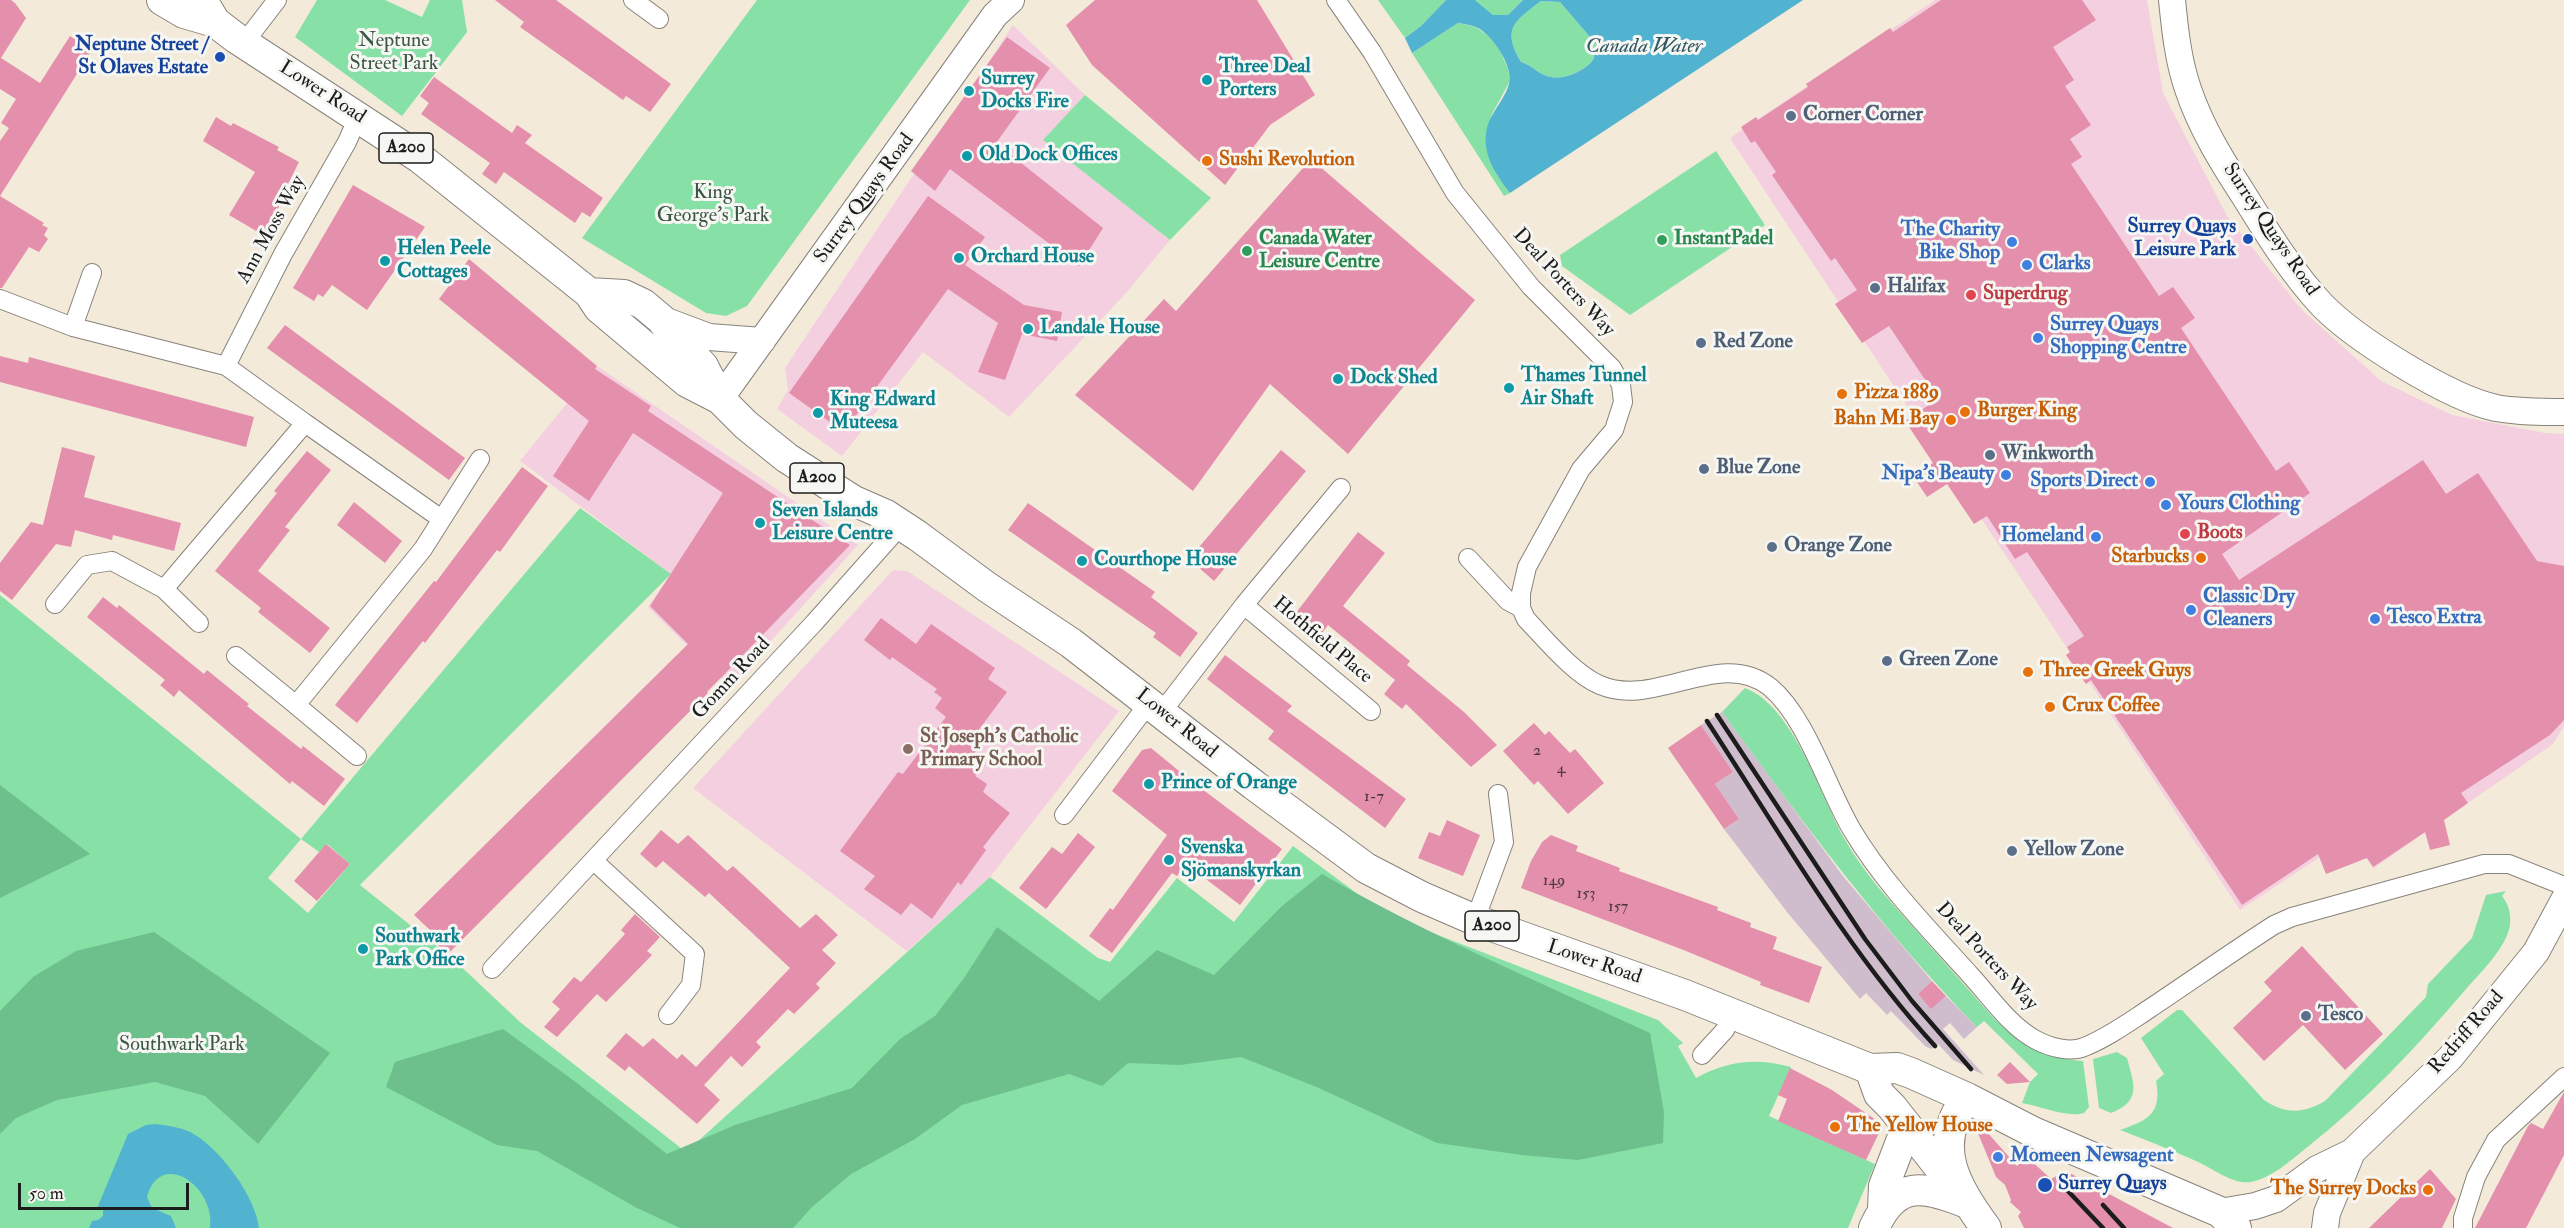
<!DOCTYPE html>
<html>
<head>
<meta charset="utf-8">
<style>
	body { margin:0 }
	#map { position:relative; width:2564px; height:1228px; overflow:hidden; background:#f4eada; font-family:"IM FELL Double Pica",serif }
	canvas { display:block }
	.scale { position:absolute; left:18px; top:1183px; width:171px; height:27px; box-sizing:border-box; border:3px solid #1c1c1c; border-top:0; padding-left:8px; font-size:18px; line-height:21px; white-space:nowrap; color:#1c1c1c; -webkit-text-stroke:4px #f6f6f2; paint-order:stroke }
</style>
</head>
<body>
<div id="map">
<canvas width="2564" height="1228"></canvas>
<div class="scale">50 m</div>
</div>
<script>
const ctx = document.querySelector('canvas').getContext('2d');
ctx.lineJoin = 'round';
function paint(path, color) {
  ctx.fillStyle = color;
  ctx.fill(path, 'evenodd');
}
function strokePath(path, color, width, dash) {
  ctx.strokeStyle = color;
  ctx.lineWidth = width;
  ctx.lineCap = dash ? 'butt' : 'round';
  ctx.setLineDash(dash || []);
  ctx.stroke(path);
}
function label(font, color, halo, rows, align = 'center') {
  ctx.font = font + ' "IM FELL Double Pica",serif';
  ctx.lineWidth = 6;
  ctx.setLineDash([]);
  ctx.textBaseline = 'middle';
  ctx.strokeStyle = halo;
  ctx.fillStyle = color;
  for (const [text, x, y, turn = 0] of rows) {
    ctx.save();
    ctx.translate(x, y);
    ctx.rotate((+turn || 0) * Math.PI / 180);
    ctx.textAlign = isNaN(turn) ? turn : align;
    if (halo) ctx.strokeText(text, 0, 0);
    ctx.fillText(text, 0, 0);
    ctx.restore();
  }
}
const built = new Path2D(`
	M1935,0h212l16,93 64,123 74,93 80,72 71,34 93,18 19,1v292l-11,18 -179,124 -24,-31 -110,73 -510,-772z
	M1013,25l72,70 -41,45 126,100 -44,53 -117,124 -86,-65 -81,104 -65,-47 11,-19 -3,-22z
	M597,366l261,179 -129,142 -81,-80 23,-33 -151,-113z
	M893,570l14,1 212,140 -129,166 -83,74 -214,-163z`);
const industrial = new Path2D(`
	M1722,712l121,164 89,105 -14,13 13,14 15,-12 31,31 -13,12 -14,-16 -7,6 41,46 -31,-15 -15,-16 -7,5 -6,-3 -34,-35 -4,4 -21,-22 -6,6 -73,-87 -63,-83 15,-10 -24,-35 18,-12 -32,-47z`);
const green = new Path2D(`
	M317,0h68l37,17 8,-17h32l5,32 -65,84 -107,-79z
	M757,0h213l-223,306 -21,10 -20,-3 -124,-75z
	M1378,0h68l-25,26 -16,12z
	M1475,0h48l-15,15h-15z
	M1541,1l19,1 36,42c-1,4 -1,10 -2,14 -6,12 -30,22 -43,19 -12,-2 -19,-12 -30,-15 -20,-34 -6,-41 20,-61z
	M1458,23l18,4 12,9 11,12 9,21 2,12 -18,33 -5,34 10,27 13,18 -6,3 -92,-143z
	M1085,95l126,103 -41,42 -127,-100z
	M1716,151l49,74 -135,90 -68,-49 -2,-11z
	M580,508l91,66 -311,311 94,75 66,62 166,130 304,-275 108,81 12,4 67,-84 57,44 59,-76 93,69 272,105 25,23 -5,3 18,32c33,-18 60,-20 95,-11l-22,49 106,48 -27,64h-1848v-633l301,244zM301,839l18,13 8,-8 23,20 -42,49 -40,-35z
	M1745,688c48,18 75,106 99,150 19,34 44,61 70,90 25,29 51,57 76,86 29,31 50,43 93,47l6,46 -5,6c-18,5 -43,-7 -62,-10l8,-21 8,-8 -54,-53 -7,6c-95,-97 -175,-206 -255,-315z
	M2506,891l-4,5c8,10 10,22 7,34 -7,22 -28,42 -43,59 -49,58 -101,113 -161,160 -16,13 -34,29 -54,33 -18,3 -39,-14 -55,-21 -24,-11 -50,-21 -76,-31 29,-10 42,-17 36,-49l8,-7 -23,-36 36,-28h5l82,90c21,14 39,14 61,1l101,-104 2,-13 44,-46 14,-43z
	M2117,1052l10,6c7,26 15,43 -16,55l-12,-5 -6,-49z`);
const forest = new Path2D(`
	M0,785l90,69 -90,44z
	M1322,874c106,61 217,108 328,159l14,79 -1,31 -85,17 -56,-5 -85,-12 -118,-55 -78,-31 -61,8 -52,-2 -26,23 -33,-12 -107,31 -47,34 -64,35 -39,33 -19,21h-113l-43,-20 -100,-57 -40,-6 -111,-58 9,-25 108,-33 70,51 94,74 68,-29 117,-37 48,-49 35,-23 29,-38 33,-51 102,74 58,-51 57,25 68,-69z
	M154,932l176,121 -72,91 -53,-48 -50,-14 -98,18 -41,18 -16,16v-123l33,-34 43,-26z`);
const water = new Path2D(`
	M1446,0h29l18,15h15l15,-15h280l-293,193c-13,-17 -27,-37 -24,-59 2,-20 18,-32 23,-50 5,-17 -17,-50 -33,-57 -5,-2 -12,-3 -18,-4l-46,30 -7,-15 16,-12zM1541,1l19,1 36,42c-1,4 -1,10 -2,14 -6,12 -30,22 -43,19 -12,-2 -19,-12 -30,-15 -20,-34 -6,-41 20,-61z
	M155,1124c12,1 22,3 33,7 29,13 68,65 71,97h-49c6,-42 -50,-80 -63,-31l5,11 19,8 5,12h-87l3,-7 6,-1 5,-4v-6l-5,-4 30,-72 18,-9z`);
const building = new Path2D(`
	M0,0h11l4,3 11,15 -25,40 39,25 30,-47 22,14 -92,146 44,27 -2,2 6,3 -4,7 4,4 -9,13 -10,-5 -27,41h-2v-147l9,-13 -8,-5 15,-24 -16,-10z
	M495,0h61l115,84 -21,28 -24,-16 -3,4 -103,-73 4,-5z
	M1095,0h162l58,95 -45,30 -45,60 -133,-120 -26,-40z
	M1941,0h141l14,20 -43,27 21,33 -9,6 26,39 -21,14 12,18 -11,7 88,132 14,-9 22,31 -14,10 95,143 13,-9 21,31 -88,61 17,26 184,-120 23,34 32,-21 59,88 27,5v154l-14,15 -89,58 7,10 -24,17 6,25 -20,5 -5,-18 -52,35 -6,-9 -41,16 -8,-20 -76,51 -151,-225 -5,4 -20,-29 4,-3 -3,-5 17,-11 -57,-84 -12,7 -28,-43 -13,8 -27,-40 -20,13 -14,-21 20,-13 -28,-42 33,-22 -49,-73 -27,17 -27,-39 22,-14 -22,-32 -4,3 -59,-86 4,-3 -21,-31 -4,2 -10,-16 15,-10 2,3 50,-33 -2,-3 84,-56 3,4z
	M1007,37l43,31 -54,75 107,85 -24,38 -129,-97 -15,22 -24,-20z
	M434,77l78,56 5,-8 15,10 -7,8 78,55 -13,19 -8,-5 -7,11 -71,-51 -8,12 -14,-10 8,-11 -69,-49 8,-11 -9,-7z
	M216,117l15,9 2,-3 46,24 -2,3 22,12 -12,24 3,1 -27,48 -34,-20 26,-43 -52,-31z
	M1311,159l164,141 -127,154 -78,-70 -77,107 -118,-96 89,-96 12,12z
	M353,185l72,42 -58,83 -35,-25 -9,12 -5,-3 -4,7 -21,-13z
	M928,196l57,41 -20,28 59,40 38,7 -5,29 -35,-7 -17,46 -27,-8 20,-49 -50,-34 -104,143 -55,-39z
	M469,259l128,107 -2,3 56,37 -3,5 202,134 -143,147 1,1 -261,262 -19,-20 4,-3 -18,-17 274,-271 -38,-38 73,-113 -90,-60 -44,68 -36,-25 36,-55 -150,-122z
	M285,325l180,133 -16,22 -182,-132z
	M0,356l28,7 1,-6 225,60 -8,30 -246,-65z
	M62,447l33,9 -11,41 97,26 -7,28 -61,-16 -1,5 -37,-10 -4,17 -15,-3 -44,56 -12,-9v-28l31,-41 12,3z
	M1281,450l25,21 -92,110 -25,-22z
	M307,451l24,19 -46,57 5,3 -32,41 72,57 -20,25 -52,-41 3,-4 -46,-37 62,-78 -3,-2z
	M522,467l26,19 -48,66 -3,-2 -72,93 -2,-2 -66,82 -22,-18 99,-124 2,1z
	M354,502l48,39 -17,22 -48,-38z
	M1028,503l127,89 -4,5 47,36 -18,24 -27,-20 3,-4 -148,-103z
	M1358,532l27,21 -42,53 67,55 -3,4 57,47 33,33 -26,22 -65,-63 -4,5 -18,-15 11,-14 -67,-55 -11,15 -25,-22z
	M103,597l14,11 2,-3 85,69 3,-4 42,34 -2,2 54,43 2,-3 42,33 -21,27 -32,-25 -2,3 -111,-94 -5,7 -14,-12 5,-5 -78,-63z
	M881,618l35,26 15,-20 64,44 -7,11 19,13 -39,52 9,6 -9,13 11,9 -4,4 12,8 -4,8 27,21 -27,34 3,3 -25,35 -3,-3 -26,37 -21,-16 -10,12 -37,-26 11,-13 -35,-25 58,-79 5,2 43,-57 -11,-9 7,-10 -8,-6 3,-3 -45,-32 -2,3 -26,-20z
	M1225,655l67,51 -5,5 119,88 -21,29 -117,-89 6,-8 -67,-52z
	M1534,723l11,12 4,-4 21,22 5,-4 29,34 -36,31 -30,-33 -4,4 -31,-34z
	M1701,725l32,47 -18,12 24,35 -15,10 -56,-81z
	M1151,748l39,32 92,69 -42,56 -54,-41 -9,12 -5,-3 -60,80 -23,-17 21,-28 3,2 54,-75 -55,-44 30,-41z
	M1447,820l33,15 -17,41 -45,-18 11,-26 11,4z
	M661,830l17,14 10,-9 39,36 6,-5 67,62 16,-14 22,21 -16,15 14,13 -20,21 4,4 -26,26 -6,-5 -32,33 5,5 -19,20 -11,-11 -27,29 16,15 -23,24 -68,-58 -4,5 -19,-15 20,-23 17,14 10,-9 24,21 5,-5 14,13 94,-99 -81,-75 -4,4 -42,-36 -7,7 -16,-14z
	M1078,833l17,14 -49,62 -27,-21 33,-41 10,7z
	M1551,835l27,11 -2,5 44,17 -1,3 99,36 -1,3 34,13 -1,4 27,10 -4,12 49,18 -13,36 -49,-18 1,-3 -75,-31 -165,-63 10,-27 11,-19z
	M326,844l24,20 -33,37 -23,-20z
	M635,914l25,23 -13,14 5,4 -46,47 -9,-8 -40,43 -13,-10 16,-18 -8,-7 22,-25 7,5 44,-48 -4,-4z
	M2302,946l81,88 -38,36 -42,-45 -39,36 -31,-33 39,-37 -8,-9z
	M1932,981l14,15 -15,13 -13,-15z
	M2010,1062l20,20 -23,2 -10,-9z
	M1790,1068l42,22 47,32 1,9 -14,29 -88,-39 9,-22 -9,-4z
	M2564,1092v63l-38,73h-51l53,-102 3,-3 12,6z
	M1973,1121l7,3 37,42 10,-9 24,22 15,-8 107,57h-149l-6,-12 3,-4 -11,-10 1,-2 -6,-15 -9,-8z
	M2430,1169l26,30 -14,29h-73z`);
const street = new Path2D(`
	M633,0l26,19
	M1336,0l36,52 83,141 76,94 81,81 9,17 2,17 -9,28 -33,39 -54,98 -6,26v15l5,11c20,21 48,55 74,66 55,24 120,-38 170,2 37,31 57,101 82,143 33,55 78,100 120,147 20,22 38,49 64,63 13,7 34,13 48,7 23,-9 45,-25 65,-38 42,-28 83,-57 125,-84l18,-8 192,-53h25l55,22
	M244,43l33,-43
	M0,299l73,28 153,39
	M73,327l19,-54
	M305,423l-79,-57 57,-112 64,-112 11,-25
	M1468,558l40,43 13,7
	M164,589l141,-166 135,95
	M55,604l32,-39 25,-4 52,28 35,34
	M1244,605l127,106
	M236,656l60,49
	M1161,713l83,-108 97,-117
	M357,756l-61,-51 127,-156 57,-90
	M1064,815l85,-112
	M594,861l101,93 -4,31 -23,30
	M1475,920l29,-78 -6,-48
	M492,969l322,-346 87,-98
	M1702,1055l23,-25 7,-16
	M2463,1228v-10l13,-41 20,-37 68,-63`);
const secondary = new Path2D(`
	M2172,0c3,30 6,60 16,89 13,39 35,74 57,108 23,37 47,76 77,108 33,34 127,93 174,103 23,4 45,4 68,4
	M661,319l48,18 53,4
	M720,399l275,-384 16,-15
	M2220,1212l35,-6 21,-7 41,-30 35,-17 98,-94 86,-106 28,-52
	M2325,1228l2,-15 25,-61`);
const primary = new Path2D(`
	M162,0l22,13 31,9
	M202,0l13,22 21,16 184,120 169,135 10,15 88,74 33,17 26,26 41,33 67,43 32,14 32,21 69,51 84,56 183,142 112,83 56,29 53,23 210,75 185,74 27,-1 14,5 56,25 66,34 187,80 16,16
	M589,293l35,2 19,9 18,15 13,17 29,30 17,33
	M1870,1069l9,25 13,13 47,60 13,7
	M1967,1098c-37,46 -11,90 19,130
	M1883,1209l1,-23 23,-60
	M1874,1228c22,-49 50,-42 93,-25`);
const rail = new Path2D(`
	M1717,715l148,224 47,62 59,68
	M1707,721c72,110 139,228 228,325
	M2067,1190l36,38
	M2103,1205l21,23`);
const markers = [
	[220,57,6,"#1a4fb4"],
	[1207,80,6,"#0f9aa8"],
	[969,91,6,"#0f9aa8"],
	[1791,116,6,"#5c6f8a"],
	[967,156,6,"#0f9aa8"],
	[1207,161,6,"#e8710a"],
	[2248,239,6,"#1a4fb4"],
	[1662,240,6,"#2e9e5b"],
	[2012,242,6,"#3f7fe0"],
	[1247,251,6,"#2e9e5b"],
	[959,258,6,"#0f9aa8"],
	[385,261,6,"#0f9aa8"],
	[2027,265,6,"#3f7fe0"],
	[1875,288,6,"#5c6f8a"],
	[1971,295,6,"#e0444e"],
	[1028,329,6,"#0f9aa8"],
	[2038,338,6,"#3f7fe0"],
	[1701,343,6,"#5c6f8a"],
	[1338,379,6,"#0f9aa8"],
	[1509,388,6,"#0f9aa8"],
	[1842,394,6,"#e8710a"],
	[1965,412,6,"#e8710a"],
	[818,413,6,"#0f9aa8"],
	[1951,420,6,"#e8710a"],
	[1990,455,6,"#5c6f8a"],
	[1704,469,6,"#5c6f8a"],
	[2006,475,6,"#3f7fe0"],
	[2150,482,6,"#3f7fe0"],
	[2166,505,6,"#3f7fe0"],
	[760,523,6,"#0f9aa8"],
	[2185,534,6,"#e0444e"],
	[2096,537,6,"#3f7fe0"],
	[1772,547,6,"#5c6f8a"],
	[2201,558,6,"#e8710a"],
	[1082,561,6,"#0f9aa8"],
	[2191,610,6,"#3f7fe0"],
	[2375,619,6,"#3f7fe0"],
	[1887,661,6,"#5c6f8a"],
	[2028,672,6,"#e8710a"],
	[2050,707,6,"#e8710a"],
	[908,749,6,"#8d6e63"],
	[1149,784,6,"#0f9aa8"],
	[2012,851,6,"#5c6f8a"],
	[1169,860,6,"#0f9aa8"],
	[363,949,6,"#0f9aa8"],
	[2306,1016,6,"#5c6f8a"],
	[1835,1127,6,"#e8710a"],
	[1998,1157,6,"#3f7fe0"],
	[2045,1185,8,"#1a4fb4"],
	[2428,1190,6,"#e8710a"]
];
const numberNames = [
	["2",1537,752],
	["4",1561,770],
	["1-7",1374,798],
	["149",1554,882],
	["153",1586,895],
	["157",1618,908]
];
const shields = [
	[406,148,54],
	[817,478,54],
	[1492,926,54]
];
const shieldNames = [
	["A200",406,148],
	["A200",817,478],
	["A200",1492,926]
];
const parkNames = [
	["Neptune",394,42],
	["Street Park",394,65],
	["King",713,194],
	["George's Park",713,217],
	["Southwark Park",182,1046]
];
const transitNames = [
	["Neptune Street /",208,46],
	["St Olaves Estate",208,69],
	["Surrey Quays",2236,228],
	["Leisure Park",2236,251],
	["Surrey Quays",2058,1185,"left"]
];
const cultureNames = [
	["Three Deal",1219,68],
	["Porters",1219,91],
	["Surrey",981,80],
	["Docks Fire",981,103],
	["Old Dock Offices",979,156],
	["Helen Peele",397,250],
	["Cottages",397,273],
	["Orchard House",971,258],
	["Landale House",1040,329],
	["Thames Tunnel",1521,377],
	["Air Shaft",1521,400],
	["Dock Shed",1350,379],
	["King Edward",830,401],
	["Muteesa",830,424],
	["Seven Islands",772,512],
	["Leisure Centre",772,535],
	["Courthope House",1094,561],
	["Prince of Orange",1161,784],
	["Svenska",1181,849],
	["Sjömanskyrkan",1181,872],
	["Southwark",375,938],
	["Park Office",375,961]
];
const streetNames = [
	["Lower Road",322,93,33],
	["Surrey Quays Road",865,199,-54],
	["Ann Moss Way",272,230,-61],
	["Surrey Quays Road",2270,230,56],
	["Deal Porters Way",1563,283,47],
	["Hothfield Place",1322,641,40],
	["Gomm Road",732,679,-47],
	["Lower Road",1176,724,39],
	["Deal Porters Way",1986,957,47],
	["Lower Road",1594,963,19],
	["Redriff Road",2467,1033,-49]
];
const serviceNames = [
	["Corner Corner",1803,116],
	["Halifax",1887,288],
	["Red Zone",1713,343],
	["Winkworth",2002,455],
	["Blue Zone",1716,469],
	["Orange Zone",1784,547],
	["Green Zone",1899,661],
	["Yellow Zone",2024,851],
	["Tesco",2318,1016]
];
const foodNames = [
	["Sushi Revolution",1219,161],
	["Pizza 1889",1854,394],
	["Burger King",1977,412],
	["Bahn Mi Bay",1939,420,"right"],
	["Starbucks",2189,558,"right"],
	["Three Greek Guys",2040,672],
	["Crux Coffee",2062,707],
	["The Yellow House",1847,1127],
	["The Surrey Docks",2416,1190,"right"]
];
const shopNames = [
	["The Charity",2000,231,"right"],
	["Bike Shop",2000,254,"right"],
	["Clarks",2039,265],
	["Surrey Quays",2050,326],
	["Shopping Centre",2050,349],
	["Nipa's Beauty",1994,475,"right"],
	["Sports Direct",2138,482,"right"],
	["Yours Clothing",2178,505],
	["Homeland",2084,537,"right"],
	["Classic Dry",2203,598],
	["Cleaners",2203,621],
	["Tesco Extra",2387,619],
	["Momeen Newsagent",2010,1157]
];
const leisureNames = [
	["Canada Water",1259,240],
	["Leisure Centre",1259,263],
	["InstantPadel",1674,240]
];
const healthNames = [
	["Superdrug",1983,295],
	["Boots",2197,534]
];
const educationNames = [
	["St Joseph's Catholic",920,738],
	["Primary School",920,761]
];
const waterNames = [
	["Canada Water",1644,47]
];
paint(built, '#f3cfdf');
paint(industrial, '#cfbdce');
paint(green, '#87e1a7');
paint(forest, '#6dbf8c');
paint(water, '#51b3d0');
paint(building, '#e48fac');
strokePath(street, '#88837b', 20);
strokePath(secondary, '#88837b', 28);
strokePath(primary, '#88837b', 32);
strokePath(street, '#fff', 18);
strokePath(secondary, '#fff', 26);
strokePath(primary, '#fff', 30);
strokePath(rail, '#1c1c1c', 4.5);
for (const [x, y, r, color] of markers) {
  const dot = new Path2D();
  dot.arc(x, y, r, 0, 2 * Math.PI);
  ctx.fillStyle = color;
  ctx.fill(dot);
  strokePath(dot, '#f6f6f2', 2);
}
label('16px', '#4e3940', null, numberNames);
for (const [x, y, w] of shields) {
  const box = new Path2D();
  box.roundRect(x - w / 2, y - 15, w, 30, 4.5);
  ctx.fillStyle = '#f6f6f2';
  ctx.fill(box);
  strokePath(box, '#1c1c1c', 1.5);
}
label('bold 18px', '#1c1c1c', null, shieldNames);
label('20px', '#3c5746', '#f6f6f2', parkNames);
label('bold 20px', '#164399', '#f6f6f2', transitNames, 'right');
label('bold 20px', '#0d838f', '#f6f6f2', cultureNames, 'left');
label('20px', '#1c1c1c', '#f6f6f2', streetNames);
label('bold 20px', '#4e5e75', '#f6f6f2', serviceNames, 'left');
label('bold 20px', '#c56008', '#f6f6f2', foodNames, 'left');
label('bold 20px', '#366cbe', '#f6f6f2', shopNames, 'left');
label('bold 20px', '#27864d', '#f6f6f2', leisureNames, 'left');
label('bold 20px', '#be3a42', '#f6f6f2', healthNames, 'left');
label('bold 20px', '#785e54', '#f6f6f2', educationNames, 'left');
label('italic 21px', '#315864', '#f6f6f2', waterNames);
</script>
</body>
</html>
